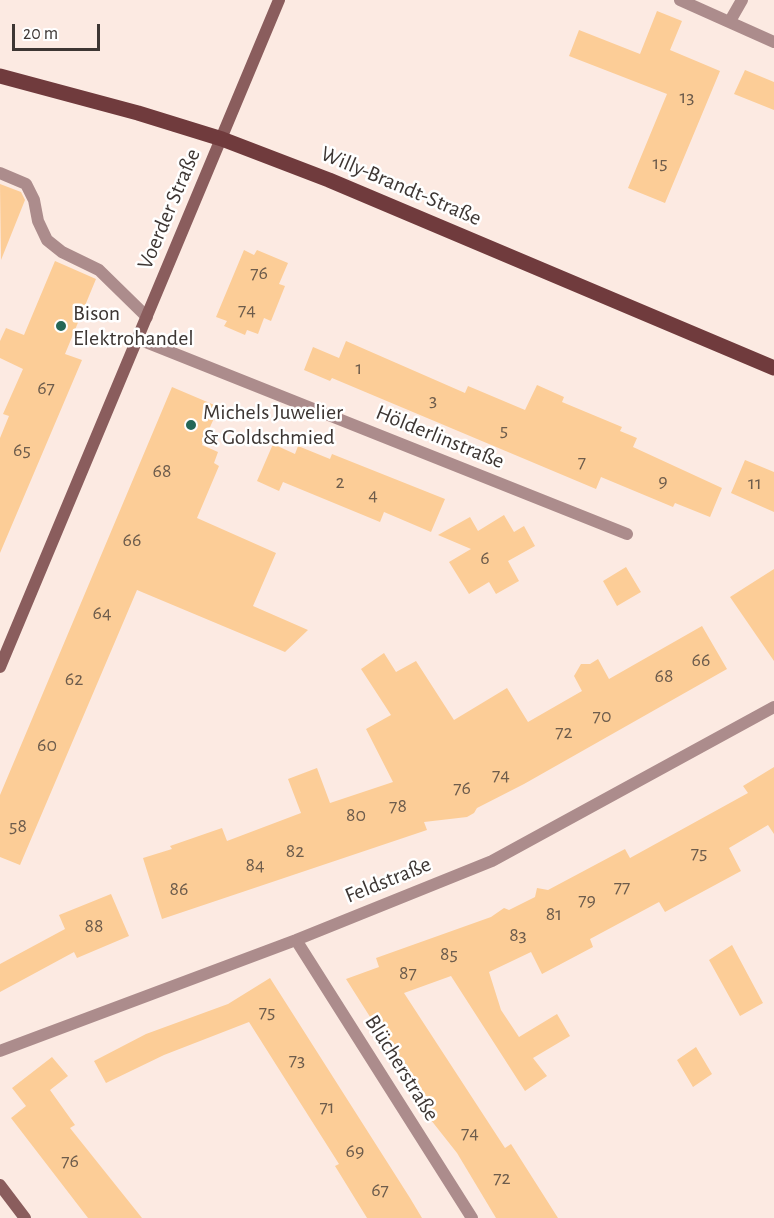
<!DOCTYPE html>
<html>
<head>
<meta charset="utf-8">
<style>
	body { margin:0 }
	#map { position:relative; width:774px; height:1218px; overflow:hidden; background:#fceae2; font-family:"Alegreya Sans",sans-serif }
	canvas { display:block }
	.scale { position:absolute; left:12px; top:24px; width:88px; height:27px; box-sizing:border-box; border:3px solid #3d3633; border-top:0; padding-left:8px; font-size:18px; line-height:21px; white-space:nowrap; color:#3d3633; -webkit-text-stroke:4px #fff; paint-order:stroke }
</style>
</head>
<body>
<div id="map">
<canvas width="774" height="1218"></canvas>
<div class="scale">20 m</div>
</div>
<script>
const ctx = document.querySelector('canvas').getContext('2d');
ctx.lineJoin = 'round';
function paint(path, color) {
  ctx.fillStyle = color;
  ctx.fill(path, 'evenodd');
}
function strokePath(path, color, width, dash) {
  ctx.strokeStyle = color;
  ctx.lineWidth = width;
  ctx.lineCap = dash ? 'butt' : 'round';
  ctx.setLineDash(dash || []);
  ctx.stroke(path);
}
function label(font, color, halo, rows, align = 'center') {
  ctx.font = font + ' "Alegreya Sans",sans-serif';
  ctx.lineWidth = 5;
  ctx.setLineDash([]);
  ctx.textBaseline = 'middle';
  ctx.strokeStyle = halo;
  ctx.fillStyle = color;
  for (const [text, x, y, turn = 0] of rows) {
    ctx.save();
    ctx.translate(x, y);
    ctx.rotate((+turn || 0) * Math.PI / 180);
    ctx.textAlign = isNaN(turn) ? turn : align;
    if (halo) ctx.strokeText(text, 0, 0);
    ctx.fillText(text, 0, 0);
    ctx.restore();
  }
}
const building = new Path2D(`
	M657,11l25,10 -12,29 50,21 -55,132 -37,-15 39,-94 -98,-38 10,-26 61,24z
	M745,70l29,12v28l-40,-16z
	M0,184l21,8 4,8 -24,60z
	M244,250l10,5 3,-5 31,13 -9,21 6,2 -14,35 -7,-3 -6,16 -11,-4 -2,5 -21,-9 3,-5 -11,-4z
	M55,261l41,18 -31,75 17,6 -82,193v-115l9,-22 -6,-2 20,-45 -23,-11v-17l6,-13 18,7z
	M346,341l119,52 3,-7 57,24 12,-25 27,12 -2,5 60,25 -2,4 17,7 -4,9 89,41 -12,29 -35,-14 -2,4 -72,-30 -5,12 -264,-111 -2,3 -26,-11 9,-23 26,11z
	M172,387l47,20 -17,38 16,7 -4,11 5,3 -22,52 79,35 -23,53 55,24 -23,22 -148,-62 -117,275 -20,-8v-62z
	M273,444l22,10 3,-8 32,13 2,-5 113,45 -14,33 -47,-20 -4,10 -97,-40 -4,9 -22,-10z
	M745,460l29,12v40l-43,-19z
	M504,515l10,17 10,-6 11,20 -27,15 11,20 -23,13 -7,-12 -20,12 -20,-32 22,-13 -33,-14 32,-18 8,14z
	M626,567l15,25 -24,14 -14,-25z
	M774,569v92l-44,-64z
	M702,626l25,43 -203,115 -47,24 -3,5 -7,4 -43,5 3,8 -265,89 -19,-61 29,-9 -2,-3 52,-18 5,13 74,-28 -13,-34 29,-11 13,35 63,-21 -27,-53 25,-14 -30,-46 23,-16 12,19 20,-11 38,59 53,-32 21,34 54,-31 -8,-15 7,-12h9l8,-5 11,20z
	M774,767v67l-6,-9 -39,23 12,23 -76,41 -6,-10 -69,37 3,8 -51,27 -11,-22 -42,20 12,38 18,27 38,-23 13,22 -37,22 14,18 -22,15 -74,-115 -47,17 101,155 6,-4 47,74h-62l-39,-65 -30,-38 3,-2 -18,-30 -66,-104 33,-12 -3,-9 115,-41 13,-9 5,2 26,-13 2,-9 11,2 77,-41 5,9 118,-65 -5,-7z
	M111,894l18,42 -52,22 -3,-6 -74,40v-28l65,-35 -6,-14z
	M732,945l31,58 -23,13 -31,-56z
	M270,978l140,220 12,20h-55l-32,-52 4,-2 -90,-142 -85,33 -58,28 -12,-22 52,-27 82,-30z
	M696,1047l16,27 -19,13 -16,-27z
	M52,1057l16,19 -18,14 25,35 -5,3 72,90h-54l-77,-100 15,-12 -14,-18z`);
const lane = new Path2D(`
	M0,173l26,11 8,16 4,21 9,19 15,12 37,18 48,47`);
const street = new Path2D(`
	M680,0l94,42
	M730,21l12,-21
	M138,339l489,195
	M296,940l176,278
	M0,1051l296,-111 196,-79 282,-154`);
const secondary = new Path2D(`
	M0,667l279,-667
	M0,1185l25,33`);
const primary = new Path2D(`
	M0,76l138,37 84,26 107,41 445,188`);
const markers = [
	[61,326,6,"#246757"],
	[191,425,6,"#246757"]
];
const numberNames = [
	["13",687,97],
	["15",660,163],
	["76",259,273],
	["74",247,310],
	["1",359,368],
	["67",46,388],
	["3",433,400],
	["5",504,430],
	["65",22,450],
	["7",582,462],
	["68",162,471],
	["9",663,481],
	["2",340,482],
	["11",755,483],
	["4",373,495],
	["66",132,540],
	["6",485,558],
	["64",102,613],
	["66",701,660],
	["68",664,676],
	["62",74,679],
	["70",602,716],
	["72",564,732],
	["60",47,745],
	["74",501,775],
	["76",462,788],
	["78",398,806],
	["80",356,815],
	["58",18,826],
	["82",295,851],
	["75",699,853],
	["84",255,865],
	["77",622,887],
	["86",179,889],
	["79",587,900],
	["81",554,914],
	["88",94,926],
	["83",518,935],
	["85",449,954],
	["87",408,973],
	["75",267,1012],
	["73",297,1060],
	["71",327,1107],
	["74",470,1133],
	["69",355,1151],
	["76",70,1161],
	["72",502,1178],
	["67",380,1190]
];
const streetNames = [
	["Willy-Brandt-Straße",401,186,23],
	["Voerder Straße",169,209,-67],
	["Hölderlinstraße",440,437,22],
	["Feldstraße",388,880,-22],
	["Blücherstraße",402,1068,58]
];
const poiNames = [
	["Bison",73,313],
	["Elektrohandel",73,338],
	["Michels Juwelier",203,412],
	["& Goldschmied",203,437]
];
paint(building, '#fccd97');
strokePath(lane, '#ac8c8c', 12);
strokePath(street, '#ac8c8c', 12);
strokePath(secondary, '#8a5d5d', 12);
strokePath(primary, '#703b3d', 15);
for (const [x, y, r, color] of markers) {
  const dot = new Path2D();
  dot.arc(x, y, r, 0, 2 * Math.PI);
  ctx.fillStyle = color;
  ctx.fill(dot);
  strokePath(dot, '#fff', 2);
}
label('20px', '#6d5c4c', null, numberNames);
label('22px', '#3d3633', '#fff', streetNames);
label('22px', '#3d3633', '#fff', poiNames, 'left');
</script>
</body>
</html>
